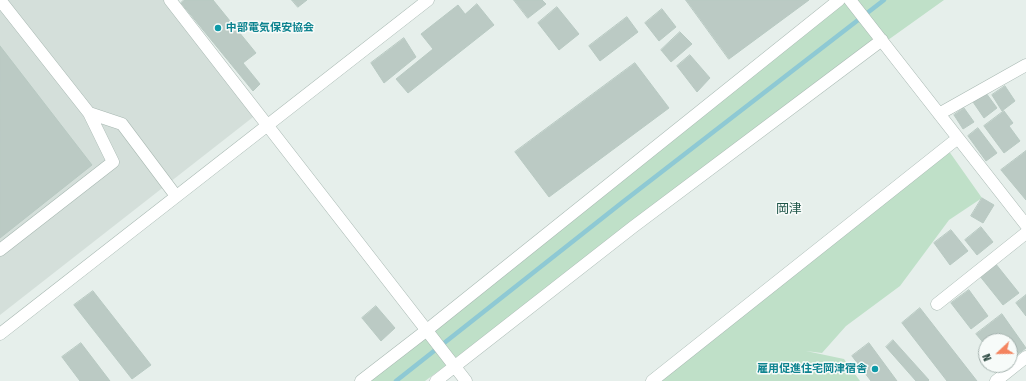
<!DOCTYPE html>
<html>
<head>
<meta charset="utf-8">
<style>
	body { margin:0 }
	#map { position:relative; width:1026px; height:381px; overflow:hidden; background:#e6efeb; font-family:"Fira Sans Condensed",sans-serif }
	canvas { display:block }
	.north { position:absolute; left:978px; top:333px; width:40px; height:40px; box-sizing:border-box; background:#f7fbf9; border:1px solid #a3b1ad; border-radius:50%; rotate:248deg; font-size:11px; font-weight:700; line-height:16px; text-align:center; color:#24423a }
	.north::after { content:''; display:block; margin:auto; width:14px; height:18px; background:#f4845f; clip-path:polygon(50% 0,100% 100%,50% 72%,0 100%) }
</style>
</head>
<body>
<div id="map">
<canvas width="1026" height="381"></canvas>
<div class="north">N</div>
</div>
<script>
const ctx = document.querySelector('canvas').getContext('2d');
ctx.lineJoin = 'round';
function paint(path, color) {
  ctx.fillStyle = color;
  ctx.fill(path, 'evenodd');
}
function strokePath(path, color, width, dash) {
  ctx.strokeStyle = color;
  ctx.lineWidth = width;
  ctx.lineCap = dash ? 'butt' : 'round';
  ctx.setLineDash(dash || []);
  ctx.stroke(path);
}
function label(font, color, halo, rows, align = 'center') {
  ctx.font = font + ' "Fira Sans Condensed","Noto Sans JP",sans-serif';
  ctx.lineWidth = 3;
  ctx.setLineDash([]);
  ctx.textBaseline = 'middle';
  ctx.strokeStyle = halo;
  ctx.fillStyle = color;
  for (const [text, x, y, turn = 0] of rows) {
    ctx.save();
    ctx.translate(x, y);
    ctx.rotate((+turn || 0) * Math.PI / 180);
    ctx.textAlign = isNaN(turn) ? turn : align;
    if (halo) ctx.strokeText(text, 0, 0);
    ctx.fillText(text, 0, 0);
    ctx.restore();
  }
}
const built = new Path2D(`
	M0,0h166l91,114 -257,201z`);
const green = new Path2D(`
	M843,0h101l-175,125 -344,256h-65z
	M946,147l36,51 -33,22 -49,66 -54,40 -24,27 -16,-2 38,8 16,22h-204z`);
const stream = new Path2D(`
	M396,381l228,-180 260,-201`);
const building = new Path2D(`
	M184,0h29l43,53 -13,10 17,21 -7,7 -72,-88z
	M292,0h15l-9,7z
	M514,0h28l4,4 -18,14z
	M686,0h123l-80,59z
	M477,4l17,21 -86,68 -12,-14 37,-30 -12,-15 37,-29 7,9z
	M557,7l22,27 -20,16 -21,-27z
	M662,9l14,18 -17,14 -14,-18z
	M627,17l11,15 -38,29 -11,-15z
	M680,32l12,12 -21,18 -10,-12z
	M404,38l12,19 -32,26 -13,-20z
	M0,46l92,119 -92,73z
	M690,55l20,23 -13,14 -20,-26z
	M635,63l34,45 -120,89 -34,-45z
	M1005,86l10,15 -13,10 -10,-16z
	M986,93l11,15 -13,10 -11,-16z
	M964,108l10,14 -11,7 -9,-14z
	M1004,111l9,12 -4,3 11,15 -16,12 -20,-27z
	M978,128l19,25 -11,8 -18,-25z
	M1026,151v49l-25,-30z
	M982,198l12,7 -11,18 -12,-7z
	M981,227l12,15 -16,13 -12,-15z
	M951,230l17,21 -18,14 -16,-22z
	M995,263l24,30 -16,12 -24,-30z
	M969,290l19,26 -17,13 -20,-26z
	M93,291l58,74 -19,14 -58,-74z
	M1026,295v21l-10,-13z
	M376,306l19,22 -14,13 -19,-23z
	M920,308l57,73h-30l-45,-58z
	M1002,314l24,34 -16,12v-19h-24v5l-10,-12z
	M893,340l36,40 -1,1h-12l-30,-34z
	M81,343l29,38h-30l-18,-24z
	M869,343l28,38h-26l-19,-25z`);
const minor = new Path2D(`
	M170,0l296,381
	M850,0l176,225
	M89,113l33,11 54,72
	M939,114l87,-49
	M0,250l113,-88 -24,-49 -89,-113
	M937,304l89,-71
	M0,334l428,-334
	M361,381l66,-51 412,-330
	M436,381l197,-154 249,-187
	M652,381l306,-243
	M996,381l30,-24`);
const markers = [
	[218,28,4,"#0f9aa8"],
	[875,369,4,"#0f9aa8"]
];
const cultureNames = [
	["中部電気保安協会",226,28],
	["雇用促進住宅岡津宿舎",867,369,"right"]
];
const quarterNames = [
	["岡津",789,209]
];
paint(built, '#d4dfda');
paint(green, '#bfe0c8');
strokePath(stream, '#8ec9d4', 4.5);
paint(building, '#bbcac4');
strokePath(building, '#b8c9c2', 1);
strokePath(minor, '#a8b8b2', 13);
strokePath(minor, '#fff', 12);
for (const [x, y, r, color] of markers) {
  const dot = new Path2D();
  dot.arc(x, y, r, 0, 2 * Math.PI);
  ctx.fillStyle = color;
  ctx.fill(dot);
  strokePath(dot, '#f7fbf9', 1.5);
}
label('bold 11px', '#0d838f', '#f7fbf9', cultureNames, 'left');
label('13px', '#1f5548', '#f7fbf9', quarterNames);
</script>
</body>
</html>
